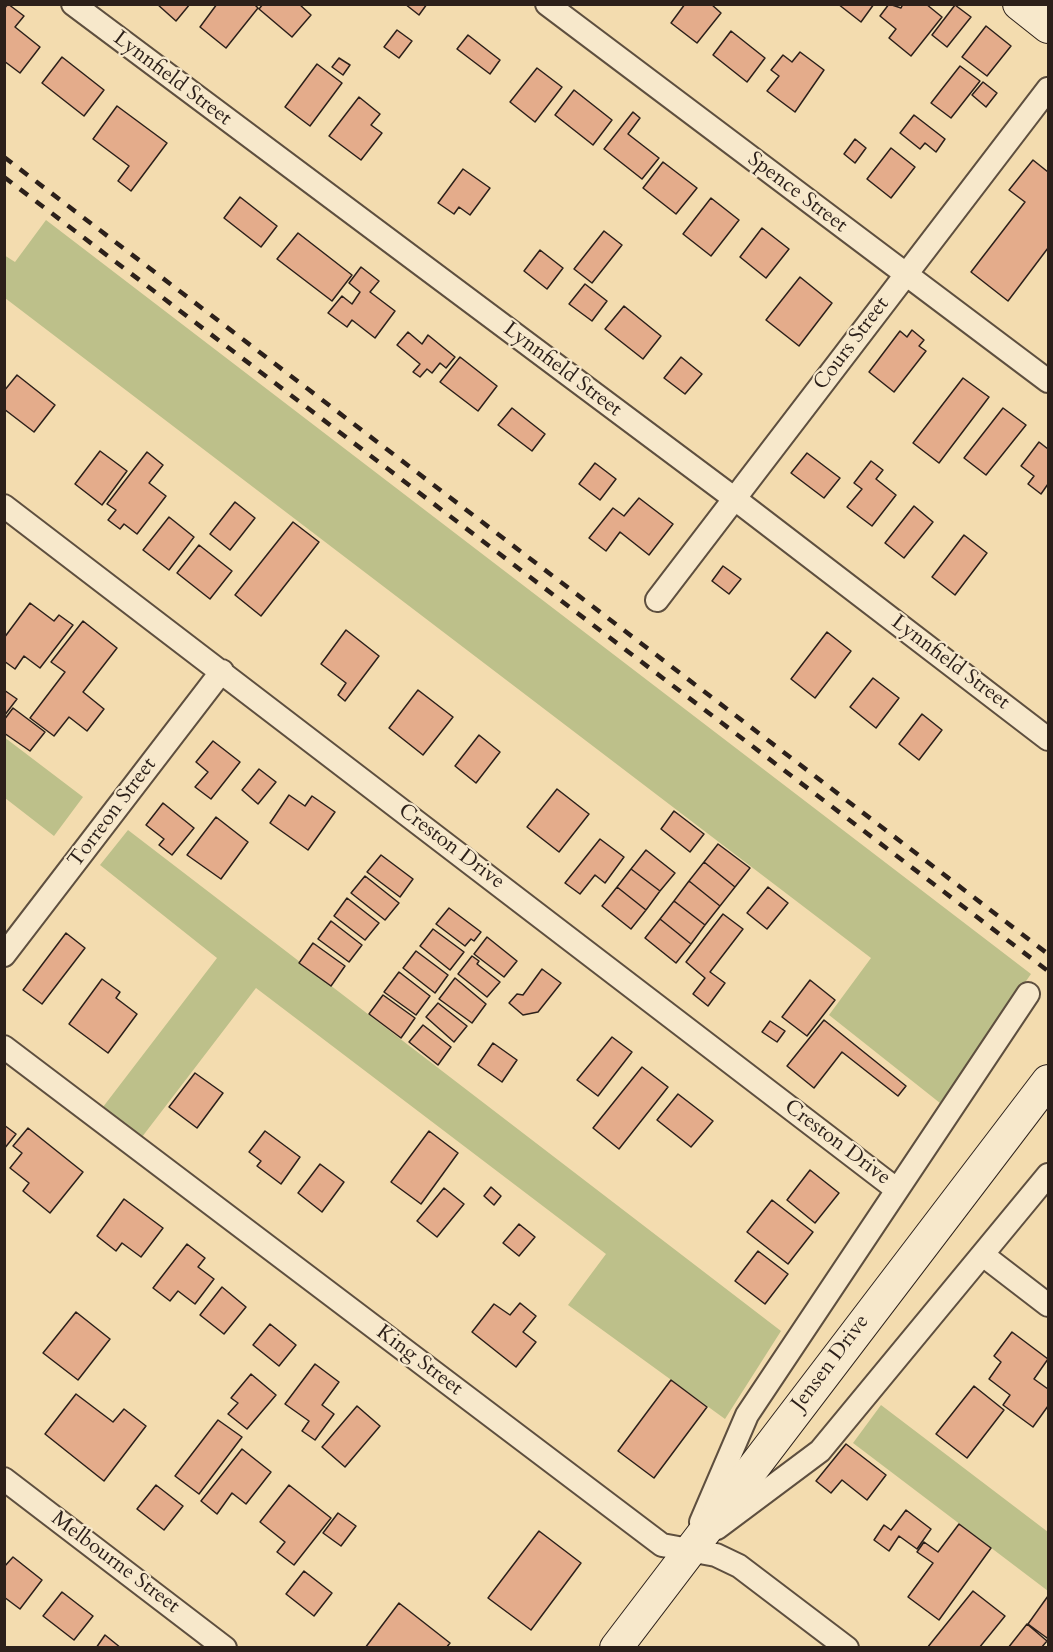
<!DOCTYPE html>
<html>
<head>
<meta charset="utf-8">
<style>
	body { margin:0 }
	#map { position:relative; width:1053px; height:1652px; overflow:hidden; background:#f3dcaf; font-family:Cardo,serif }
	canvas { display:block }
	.frame { position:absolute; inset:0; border:6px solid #2c201a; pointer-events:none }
</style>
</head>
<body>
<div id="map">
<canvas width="1053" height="1652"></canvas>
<div class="frame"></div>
</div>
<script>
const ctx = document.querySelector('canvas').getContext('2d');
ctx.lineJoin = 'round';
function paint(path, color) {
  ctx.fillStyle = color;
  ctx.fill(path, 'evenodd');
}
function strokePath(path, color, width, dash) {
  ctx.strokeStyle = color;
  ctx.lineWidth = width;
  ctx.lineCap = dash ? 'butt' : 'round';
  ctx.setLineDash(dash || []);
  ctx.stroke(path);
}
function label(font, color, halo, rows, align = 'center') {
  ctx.font = font + ' Cardo,serif';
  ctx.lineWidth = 4.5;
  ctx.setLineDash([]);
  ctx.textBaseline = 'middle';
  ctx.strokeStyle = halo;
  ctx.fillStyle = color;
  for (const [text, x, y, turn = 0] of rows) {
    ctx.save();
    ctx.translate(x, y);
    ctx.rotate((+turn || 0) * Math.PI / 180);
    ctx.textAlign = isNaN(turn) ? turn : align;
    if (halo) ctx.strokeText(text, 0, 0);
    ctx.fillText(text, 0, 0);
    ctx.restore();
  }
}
const green = new Path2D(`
	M46,220l985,754 -91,129 -111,-88 42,-57 -866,-660 -1,-43 11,7z
	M4,737l79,60 -29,39 -49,-38z
	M128,830l653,501 -56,88 -157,-114 38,-51 -350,-266 -114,149 -39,-30 114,-149 -117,-93z
	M881,1405l167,127v59l-195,-148z`);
const building = new Path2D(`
	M8,4l16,12 -9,11 25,20 -20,26 -16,-12v-52z
	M157,4h33l-14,17z
	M217,4h37l4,4 -32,40 -26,-21z
	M263,4h36l12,11 -19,22 -33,-28z
	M405,4h22l-8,11z
	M685,4h26l10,9 -24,30 -26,-20z
	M838,4h36l-13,18z
	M889,4l12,4 2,-4h23l16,13 -31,39 -22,-18 7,-9 -16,-13z
	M955,5l16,12 -24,30 -15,-12z
	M986,26l25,20 -24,30 -25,-19z
	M397,30l15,11 -13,17 -15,-11z
	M731,31l34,27 -18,24 -34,-27z
	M468,35l32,25 -10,14 -33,-25z
	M800,52l24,18 -29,42 -28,-21 12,-15 -8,-6 12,-15 9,7z
	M62,57l42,33 -20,26 -42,-33z
	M339,58l11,7 -7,10 -11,-8z
	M317,64l25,19 -32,43 -25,-19z
	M960,66l20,15 -29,37 -20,-15z
	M537,68l25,19 -27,35 -25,-20z
	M983,82l14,11 -11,14 -14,-12z
	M574,90l38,30 -19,25 -38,-30z
	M359,97l21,17 -9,11 11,8 -21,27 -32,-24z
	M117,106l50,37 -36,48 -13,-10 11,-15 -36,-27z
	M633,112l7,6 -12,16 31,24 -17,21 -38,-30z
	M914,115l31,24 -9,13 -11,-9 -5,6 -20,-16z
	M855,139l11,9 -11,15 -11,-9z
	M891,148l24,19 -24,31 -24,-19z
	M1033,160l15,12v76l-40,53 -37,-29 54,-70 -16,-12z
	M663,162l34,26 -21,26 -33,-26z
	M463,169l27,19 -20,27 -11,-8 -5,7 -16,-11z
	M240,197l37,29 -16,21 -37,-29z
	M711,198l28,22 -28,36 -28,-22z
	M762,228l27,21 -23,29 -26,-21z
	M604,231l18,14 -30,38 -18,-14z
	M298,233l54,42 -20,26 -55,-42z
	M540,250l23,18 -16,21 -23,-18z
	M361,267l18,14 -9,11 25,19 -20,27 -23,-18 -5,7 -19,-14 14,-17 10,8 8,-12 -11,-9z
	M800,277l32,26 -33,43 -33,-26z
	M585,284l22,17 -15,20 -23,-17z
	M624,306l37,30 -18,23 -38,-30z
	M912,330l12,10 -5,6 7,5 -32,41 -25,-20 31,-41 7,6z
	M408,332l14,12 6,-9 27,22 -9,11 -6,-5 -8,10 -5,-4 -7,8 -7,-5 7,-8 -23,-19z
	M460,357l37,29 -19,25 -38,-29z
	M681,357l21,17 -17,20 -21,-16z
	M17,375l38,30 -21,27 -30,-23v-18z
	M963,378l26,19 -50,66 -26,-20z
	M512,408l33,26 -13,17 -34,-26z
	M1003,408l23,17 -40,50 -22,-17z
	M1039,442l9,7v35l-7,10 -13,-10 6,-8 -13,-10z
	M100,451l27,20 -25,34 -27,-21z
	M147,452l16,13 -14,18 17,13 -29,38 -13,-10 -4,5 -12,-9 8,-10 -9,-6z
	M807,453l33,25 -16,20 -33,-25z
	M871,461l12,9 -7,9 20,16 -24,31 -25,-19 15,-18 -8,-6z
	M595,463l21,16 -16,21 -21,-16z
	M639,498l34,26 -24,31 -29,-23 -14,19 -17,-13 24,-30 11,8z
	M235,502l20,16 -25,32 -20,-16z
	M914,506l19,16 -29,36 -19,-15z
	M169,517l25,20 -25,33 -26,-20z
	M293,522l26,20 -58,74 -26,-21z
	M964,535l23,18 -32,42 -23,-18z
	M199,545l33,26 -22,28 -33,-26z
	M723,566l18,13 -12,15 -17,-13z
	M30,603l24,18 5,-6 14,10 -33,43 -16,-12 -9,13 -11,-8v-23z
	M83,621l34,27 -34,44 21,17 -17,22 -18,-14 -15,19 -24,-18 35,-46 -14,-10z
	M346,630l33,26 -34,45 -7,-6 8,-12 -25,-19z
	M827,632l24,19 -36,47 -24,-19z
	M873,678l26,20 -23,30 -26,-21z
	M4,690l13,9 -13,17z
	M418,690l35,27 -30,38 -34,-27z
	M13,708l32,24 -15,19 -26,-18v-13z
	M922,714l20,16 -23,30 -20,-16z
	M479,735l21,17 -24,31 -21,-17z
	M213,741l27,21 -29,37 -16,-12 13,-15 -12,-10z
	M259,769l17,13 -18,22 -16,-14z
	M557,789l32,25 -30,38 -32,-25z
	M289,795l16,11 7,-10 23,16 -27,38 -38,-27z
	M163,803l31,25 -22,27 -13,-10 5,-6 -18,-14z
	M674,811l30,23 -14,18 -29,-23z
	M216,817l32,25 -27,37 -34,-24z
	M600,839l24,18 -19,26 -10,-8 -15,19 -15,-11z
	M718,844l32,24 -15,19 -31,-25z
	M646,850l29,23 -15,18 -29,-22z
	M381,855l32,24 -13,18 -33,-25z
	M704,862l31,25 -15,19 -31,-25z
	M631,869l29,22 -14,19 -29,-23z
	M365,876l34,27 -14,17 -34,-27z
	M689,881l31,25 -15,19 -31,-24z
	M617,887l29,23 -15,19 -29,-23z
	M768,887l20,16 -21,26 -20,-16z
	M347,898l32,25 -14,17 -31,-24z
	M674,901l31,24 -14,19 -31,-25z
	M449,908l32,24 -7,9 -3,-2 -6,7 -29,-22z
	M723,914l20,15 -33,43 15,11 -17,23 -15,-12 12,-16 -19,-16z
	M660,919l31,25 -15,19 -31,-25z
	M331,921l31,24 -13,17 -31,-23z
	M433,929l31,23 -14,18 -30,-24z
	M66,933l19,15 -43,56 -19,-14z
	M487,937l30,24 -13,16 -30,-23z
	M313,943l32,23 -14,20 -32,-23z
	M416,951l32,24 -13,18 -32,-25z
	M472,956l7,5 -2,3 23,18 -13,15 -29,-23z
	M542,969l19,14 -23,29 -15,3 -14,-12 8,-9 6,1z
	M399,972l31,24 -14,19 -32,-23z
	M455,978l31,26 -14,19 -33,-24z
	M102,979l18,13 -4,6 21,16 -29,39 -39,-29z
	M810,980l25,20 -28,36 -25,-19z
	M383,995l32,23 -14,20 -32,-24z
	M438,1003l29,23 -13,16 -28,-25z
	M824,1020l82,66 -8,10 -56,-44 -28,36 -27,-22z
	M770,1021l15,10 -8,11 -15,-10z
	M423,1025l28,22 -13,18 -29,-23z
	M612,1037l20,15 -34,44 -21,-16z
	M493,1043l24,17 -15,22 -24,-17z
	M642,1067l26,20 -49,62 -26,-21z
	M195,1073l28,20 -26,35 -28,-21z
	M678,1094l35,27 -22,26 -34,-27z
	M4,1125l12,9 -12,15z
	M28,1128l55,44 -33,41 -27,-22 6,-8 -19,-15 12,-15 -9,-7z
	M265,1131l35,26 -19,27 -24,-18 4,-5 -12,-9z
	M429,1131l29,22 -37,51 -30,-22z
	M320,1164l24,18 -22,30 -24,-19z
	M810,1170l29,23 -24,30 -28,-23z
	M491,1187l10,9 -7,9 -10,-9z
	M444,1188l20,16 -27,33 -20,-16z
	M124,1199l39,29 -22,29 -19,-14 -6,8 -19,-15z
	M772,1200l41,32 -25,32 -41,-32z
	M519,1224l16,13 -16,19 -16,-13z
	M187,1244l18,14 -7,9 16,12 -19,25 -17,-13 -8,10 -17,-13z
	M758,1251l30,23 -23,30 -30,-23z
	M222,1287l24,20 -22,27 -24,-19z
	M520,1303l16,13 -13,16 13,10 -20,25 -44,-35 22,-28 16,11z
	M76,1312l34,27 -32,41 -35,-27z
	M270,1324l26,21 -17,21 -26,-21z
	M1012,1332l36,27 -14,20 14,10v17l-15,21 -30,-22 7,-10 -21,-16 12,-17 -7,-6z
	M315,1364l24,18 -17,23 12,9 -19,26 -13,-9 7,-10 -24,-17z
	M251,1374l25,21 -29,34 -19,-15 10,-11 -7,-5z
	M671,1380l36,27 -53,71 -36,-27z
	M974,1386l30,24 -37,48 -31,-24z
	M76,1394l37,28 11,-13 22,17 -42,55 -59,-47z
	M357,1406l23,20 -35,41 -23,-20z
	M218,1420l24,17 -43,57 -24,-18z
	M846,1444l40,31 -19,25 -25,-20 -11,13 -15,-12z
	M242,1449l29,23 -25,32 -14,-11 -15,21 -16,-13z
	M156,1485l27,21 -19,24 -27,-21z
	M289,1485l42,33 -37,47 -17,-13 8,-10 -25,-20z
	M906,1510l25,19 -14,20 -18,-13 -10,15 -15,-11 10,-15 7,5z
	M338,1513l18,13 -15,20 -18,-13z
	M959,1524l32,24 -52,72 -31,-23 25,-34 -16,-11 7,-10 14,10z
	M539,1531l42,32 -50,67 -43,-32z
	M13,1557l29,23 -22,29 -16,-12v-30z
	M304,1571l28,22 -18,23 -28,-22z
	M973,1591l32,25 -26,32h-52z
	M62,1592l31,24 -19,24 -31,-24z
	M1048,1596v40l-1,2 -19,-14z
	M399,1603l51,40 -4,5h-81z
	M1027,1624l20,17 -6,7h-33z
	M105,1635l16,13h-25z`);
const street = new Path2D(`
	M73,4l662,495 313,240
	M547,4l501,377
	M4,506l892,683
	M657,600l391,-511
	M4,955l218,-284
	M4,1047l658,498 54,10 23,11 108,82
	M983,1255l65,50
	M4,1479l221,169
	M701,1522l46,-107 281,-421
	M717,1528l103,-77 228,-276`);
const secondary = new Path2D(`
	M1019,4l29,23
	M616,1648l432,-567`);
const rail = new Path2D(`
	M4,157l1044,797
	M4,177l1044,794`);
const streetNames = [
	["Lynnfield Street",172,79,37],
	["Spence Street",797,193,37],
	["Cours Street",852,344,-53],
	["Lynnfield Street",562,370,37],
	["Lynnfield Street",950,663,37],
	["Torreon Street",113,813,-53],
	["Creston Drive",451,847,37],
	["Creston Drive",837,1143,37],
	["King Street",419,1361,37],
	["Jensen Drive",831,1363,-53],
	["Melbourne Street",115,1563,37]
];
paint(green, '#bdc08a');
paint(building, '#e4ac8b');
strokePath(building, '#2c201a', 1.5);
strokePath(street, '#5e4f3f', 26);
strokePath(secondary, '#2c201a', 34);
strokePath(street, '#f7e8cb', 22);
strokePath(secondary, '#f7e8cb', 32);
strokePath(rail, '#2c201a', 4.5, [10, 10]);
label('21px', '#2c201a', '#f7e8cb', streetNames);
</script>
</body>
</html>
